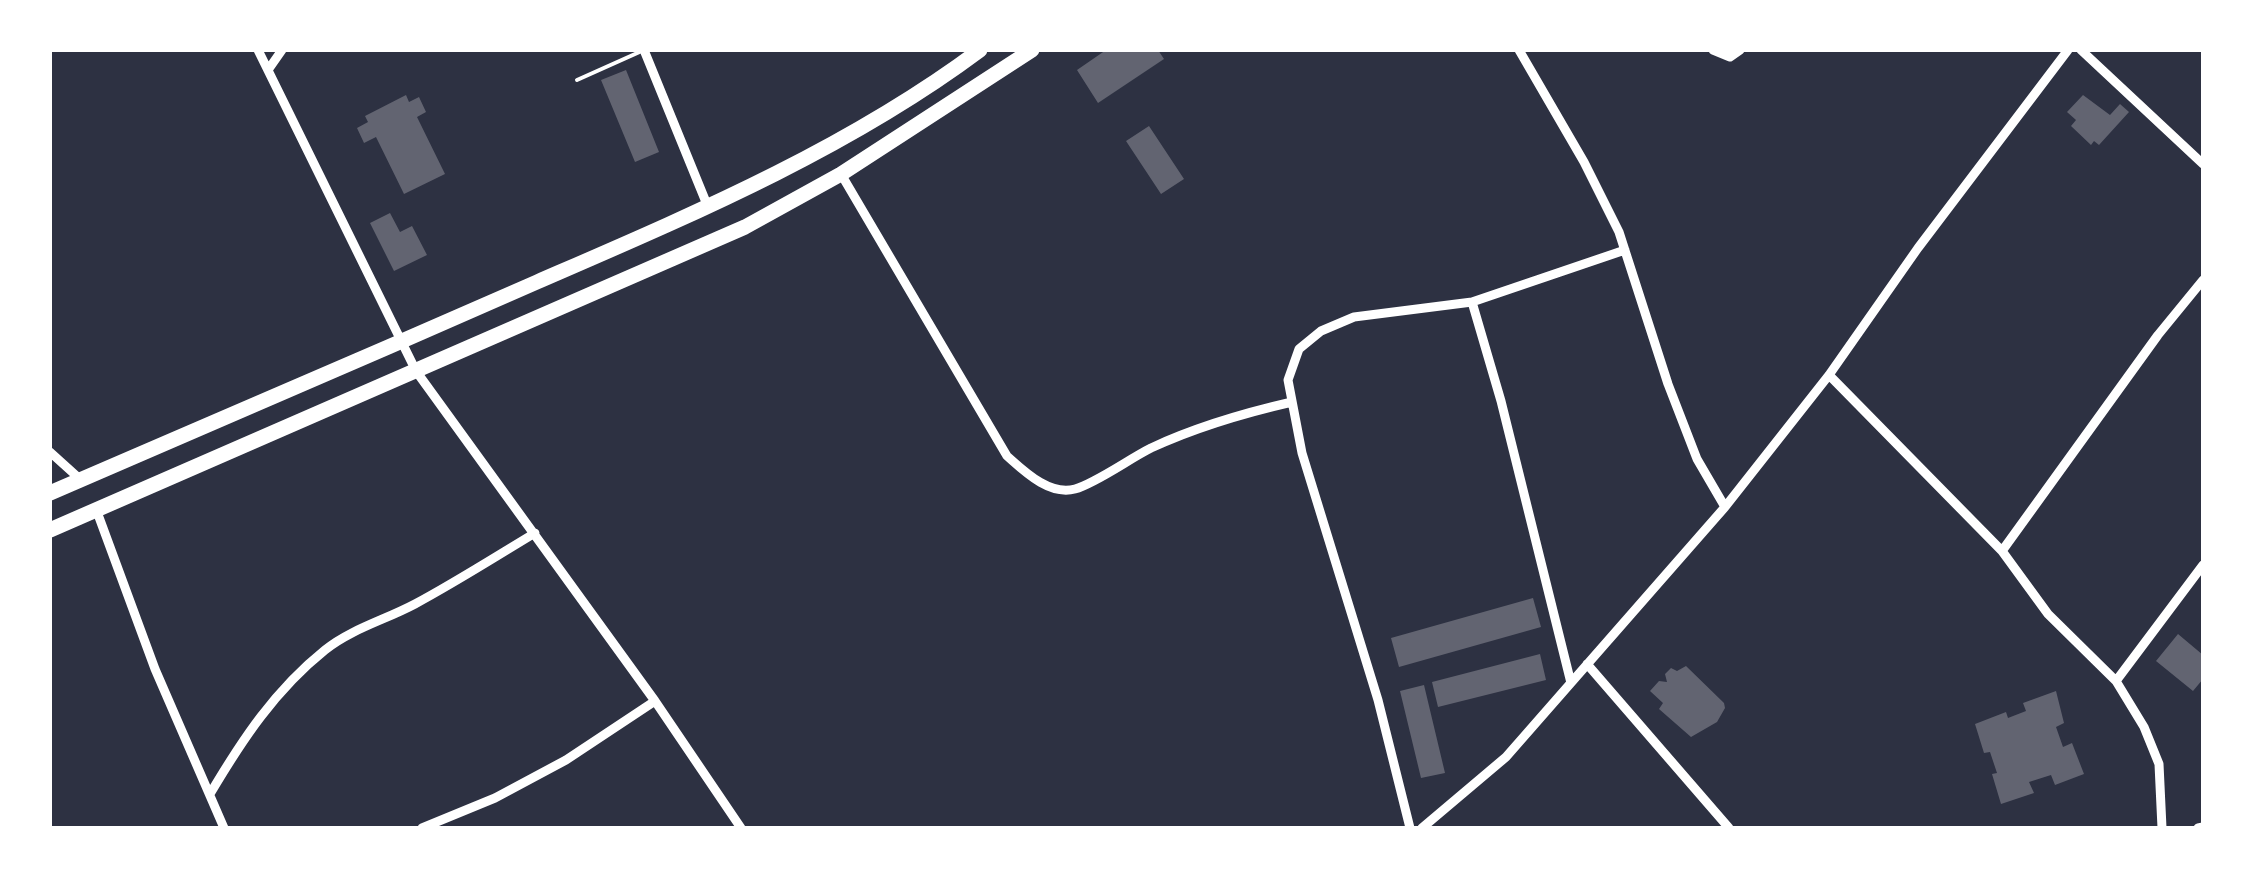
<!DOCTYPE html>
<html>
<head>
<meta charset="utf-8">
<style>
	body { margin:0 }
	#map { position:relative; width:2253px; height:878px; overflow:hidden; background:#2d3142; font-family:"Nunito Sans",sans-serif }
	canvas { display:block }
	.frame { position:absolute; inset:0; border:52px solid #fff; pointer-events:none }
</style>
</head>
<body>
<div id="map">
<canvas width="2253" height="878"></canvas>
<div class="frame"></div>
</div>
<script>
const ctx = document.querySelector('canvas').getContext('2d');
ctx.lineJoin = 'round';
function paint(path, color) {
  ctx.fillStyle = color;
  ctx.fill(path, 'evenodd');
}
function strokePath(path, color, width, dash) {
  ctx.strokeStyle = color;
  ctx.lineWidth = width;
  ctx.lineCap = dash ? 'butt' : 'round';
  ctx.setLineDash(dash || []);
  ctx.stroke(path);
}
const building = new Path2D(`
	M1106,50h52l6,9 -66,44 -21,-33z
	M626,70l33,82 -24,10 -34,-82z
	M406,95l3,7 10,-5 7,15 -9,5 28,57 -41,20 -28,-57 -12,6 -7,-15 11,-6 -3,-6z
	M2083,95l27,20 10,-11 9,8 -30,33 -5,-4 -3,4 -20,-19 5,-6 -9,-8z
	M1149,126l35,53 -23,15 -35,-53z
	M390,213l10,19 12,-6 15,29 -33,16 -24,-48z
	M1533,598l8,29 -142,40 -8,-29z
	M2178,634l25,21v24l-10,12 -37,-30z
	M1540,654l6,26 -108,27 -6,-25z
	M1686,666l38,37 1,5 -8,14 -26,15 -32,-28 4,-6 -13,-12 9,-10 8,1 -2,-8 6,-6 6,3z
	M1424,685l21,88 -24,5 -21,-87z
	M2056,691l8,32 -8,4 7,20 9,-4 12,31 -29,11 -4,-10 -22,7 5,11 -33,11 -9,-30 5,-1 -7,-21 -6,1 -9,-29 31,-12 2,6 18,-7 -3,-8z`);
const service = new Path2D(`
	M577,80l67,-30`);
const minor = new Path2D(`
	M258,50l158,321 239,330 86,127
	M644,50l64,157
	M1519,50l65,112 35,70 49,152 29,75 28,48
	M1713,50l17,7 10,-7
	M2081,50l122,114
	M268,70l14,-20
	M841,174l166,282c17,15 42,40 68,33 21,-6 54,-30 76,-41 45,-21 93,-35 141,-46
	M1472,302l29,99 70,282
	M1829,375l173,176 46,63 68,67 28,46 15,37 3,64
	M50,452l31,28
	M96,509l59,160 69,159
	M2002,551l156,-216 45,-55
	M1587,664l142,164
	M2116,681l87,-116
	M210,794c32,-54 65,-104 115,-144 26,-21 60,-30 90,-46 41,-22 80,-47 120,-71
	M422,828l73,-30 71,-38 89,-59
	M1410,828l-32,-128 -76,-247 -14,-73 11,-31 22,-18 33,-14 118,-15 153,-52
	M1422,828l84,-71 219,-250 104,-132 89,-127 150,-198
	M2198,828l5,-1`);
const trunk = new Path2D(`
	M50,493c163,-70 325,-140 487,-211 152,-66 309,-132 443,-232
	M50,530l695,-303 96,-53 191,-124`);
paint(building, '#626471');
strokePath(service, '#fff', 4);
strokePath(minor, '#fff', 9);
strokePath(trunk, '#fff', 15);
</script>
</body>
</html>
